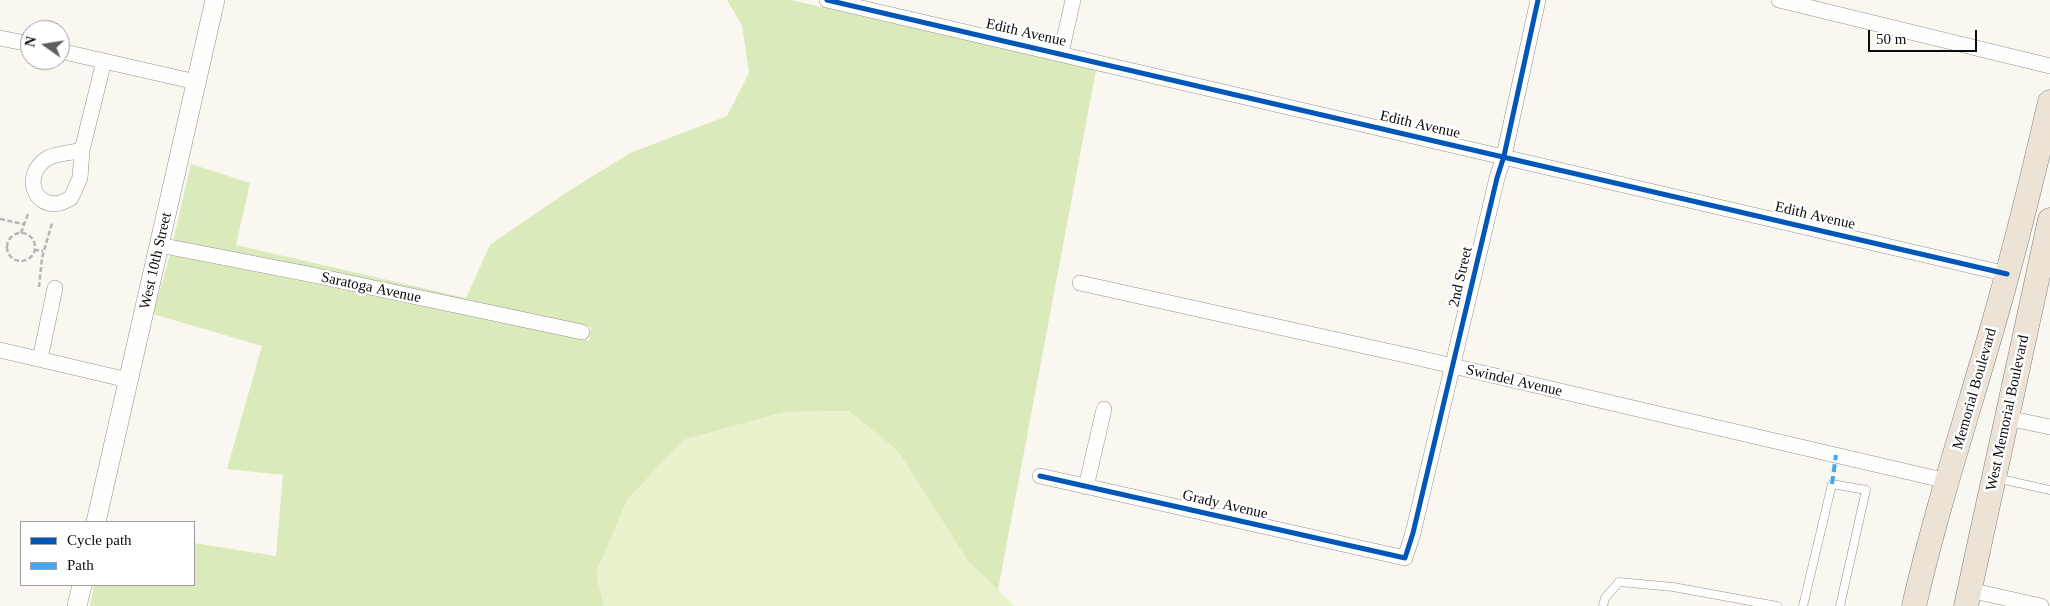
<!DOCTYPE html>
<html>
<head>
<meta charset="utf-8">
<style>
	body { margin:0 }
	#map { position:relative; width:2050px; height:606px; overflow:hidden; background:#faf7f0; font-family:Georgia,serif }
	canvas { display:block }
	.legend { position:absolute; left:20px; top:521px; width:175px; height:65px; box-sizing:border-box; background:#fff; border:1px solid #9e9e9e; margin:0; padding:6px 9px; list-style:none; font-size:15px; color:#0c0c0c }
	.legend li { display:flex; align-items:center; gap:10px; height:25px }
	.legend b { width:25px; border:1px solid #9e9e9e }
	.north { position:absolute; left:20px; top:20px; width:50px; height:50px; box-sizing:border-box; background:#fff; border:1px solid #9e9e9e; border-radius:50%; rotate:283deg; font-size:14px; font-weight:700; line-height:20px; text-align:center; color:#0c0c0c }
	.north::after { content:''; display:block; margin:auto; width:18px; height:22px; background:#5f5e5c; clip-path:polygon(50% 0,100% 100%,50% 72%,0 100%) }
	.scale { position:absolute; left:1868px; top:30px; width:109px; height:22px; box-sizing:border-box; border:2px solid #0c0c0c; border-top:0; padding-left:6px; font-size:15px; line-height:18px; white-space:nowrap; color:#0c0c0c; -webkit-text-stroke:4px #fff; paint-order:stroke }
</style>
</head>
<body>
<div id="map">
<canvas width="2050" height="606"></canvas>
<ul class="legend">
<li><b style="height:6px;background:#0057b8"></b>Cycle path</li>
<li><b style="height:6px;background:#3fa9f5"></b>Path</li>
</ul>
<div class="north">N</div>
<div class="scale">50 m</div>
</div>
<script>
const ctx = document.querySelector('canvas').getContext('2d');
ctx.lineJoin = 'round';
function paint(path, color) {
  ctx.fillStyle = color;
  ctx.fill(path, 'evenodd');
}
function strokePath(path, color, width, dash) {
  ctx.strokeStyle = color;
  ctx.lineWidth = width;
  ctx.lineCap = dash ? 'butt' : 'round';
  ctx.setLineDash(dash || []);
  ctx.stroke(path);
}
function label(font, color, halo, rows, align = 'center') {
  ctx.font = font + ' Georgia,serif';
  ctx.lineWidth = 5;
  ctx.setLineDash([]);
  ctx.textBaseline = 'middle';
  ctx.strokeStyle = halo;
  ctx.fillStyle = color;
  for (const [text, x, y, turn = 0] of rows) {
    ctx.save();
    ctx.translate(x, y);
    ctx.rotate((+turn || 0) * Math.PI / 180);
    ctx.textAlign = isNaN(turn) ? turn : align;
    if (halo) ctx.strokeText(text, 0, 0);
    ctx.fillText(text, 0, 0);
    ctx.restore();
  }
}
const green = new Path2D(`
	M849,411l49,40 70,110 47,45h-411l-8,-33 31,-73 56,-60 101,-28z`);
const forest = new Path2D(`
	M727,0h64l305,70 -98,520 -30,-29 -70,-110 -49,-40 -65,1 -101,28 -56,60 -31,73 8,33h-514l4,-21h100v-42l82,13 7,-81 -56,-6 35,-123 -109,-32 17,-59 141,28 278,58 2,-14 -277,-59 -141,-27 18,-77 59,19 -14,62 230,53 24,-53 71,-49 69,-43 97,-37 22,-43 -7,-48z`);
const path = new Path2D(`
	M0,219l23,5
	M21,233l7,-19
	M7 247a14 14 0 1 1 28 0a14 14 0 1 1-28 0Z
	M34,250l9,1
	M39,287l3,-29 10,-35`);
const service = new Path2D(`
	M1996,478l54,12
	M1603,606l2,-8 14,-16 54,5 104,19
	M1803,606l29,-122 34,6 -26,116`);
const minor = new Path2D(`
	M827,0l1180,274
	M1779,0l271,66
	M0,38l30,6
	M60,51l136,31
	M1061,53l12,-53
	M82,150l-2,28 -9,20c-4,2 -8,4 -11,5 -27,6 -38,-30 -12,-45 10,-5 24,-5 34,-8z
	M82,150l22,-89
	M159,245l154,30 269,57
	M1080,283l334,74 533,124
	M0,350l128,30
	M40,359l15,-71
	M2007,418l43,9
	M1040,476l365,82 8,-25 84,-355 7,-22 34,-156
	M1086,487l18,-78
	M1969,590l72,16`);
const tertiary = new Path2D(`
	M96,522l119,-522
	M77,606l5,-21`);
const primary = new Path2D(`
	M1914,606c22,-96 53,-190 80,-284 21,-73 39,-146 56,-220
	M1966,606l84,-386`);
const quiet = new Path2D(`
	M1832,484l4,-29`);
const cycleway = new Path2D(`
	M827,0l1180,274
	M1040,476l365,82 8,-25 84,-355 7,-22 34,-156`);
const streetNames = [
	["Edith Avenue",1026,33,13],
	["Edith Avenue",1420,125,13],
	["Edith Avenue",1815,216,13],
	["West 10th Street",156,261,-77],
	["2nd Street",1461,277,-77],
	["Saratoga Avenue",371,288,12],
	["Swindel Avenue",1514,381,13],
	["Memorial Boulevard",1975,389,-74],
	["West Memorial Boulevard",2008,413,-78],
	["Grady Avenue",1225,505,13]
];
paint(green, '#e8f2cd');
paint(forest, '#daeaba');
strokePath(service, '#93928f', 9);
strokePath(minor, '#93928f', 16);
strokePath(tertiary, '#93928f', 20);
strokePath(primary, '#807f7c', 25);
strokePath(path, '#b7b6b5', 2.5, [5, 2.5]);
strokePath(service, '#fefefd', 8);
strokePath(minor, '#fefefd', 15);
strokePath(tertiary, '#fefefd', 19);
strokePath(primary, '#ece3d6', 24);
strokePath(quiet, '#3fa9f5', 4, [8, 4]);
strokePath(cycleway, '#0057b8', 5);
label('15px', '#0c0c0c', '#fff', streetNames);
</script>
</body>
</html>
